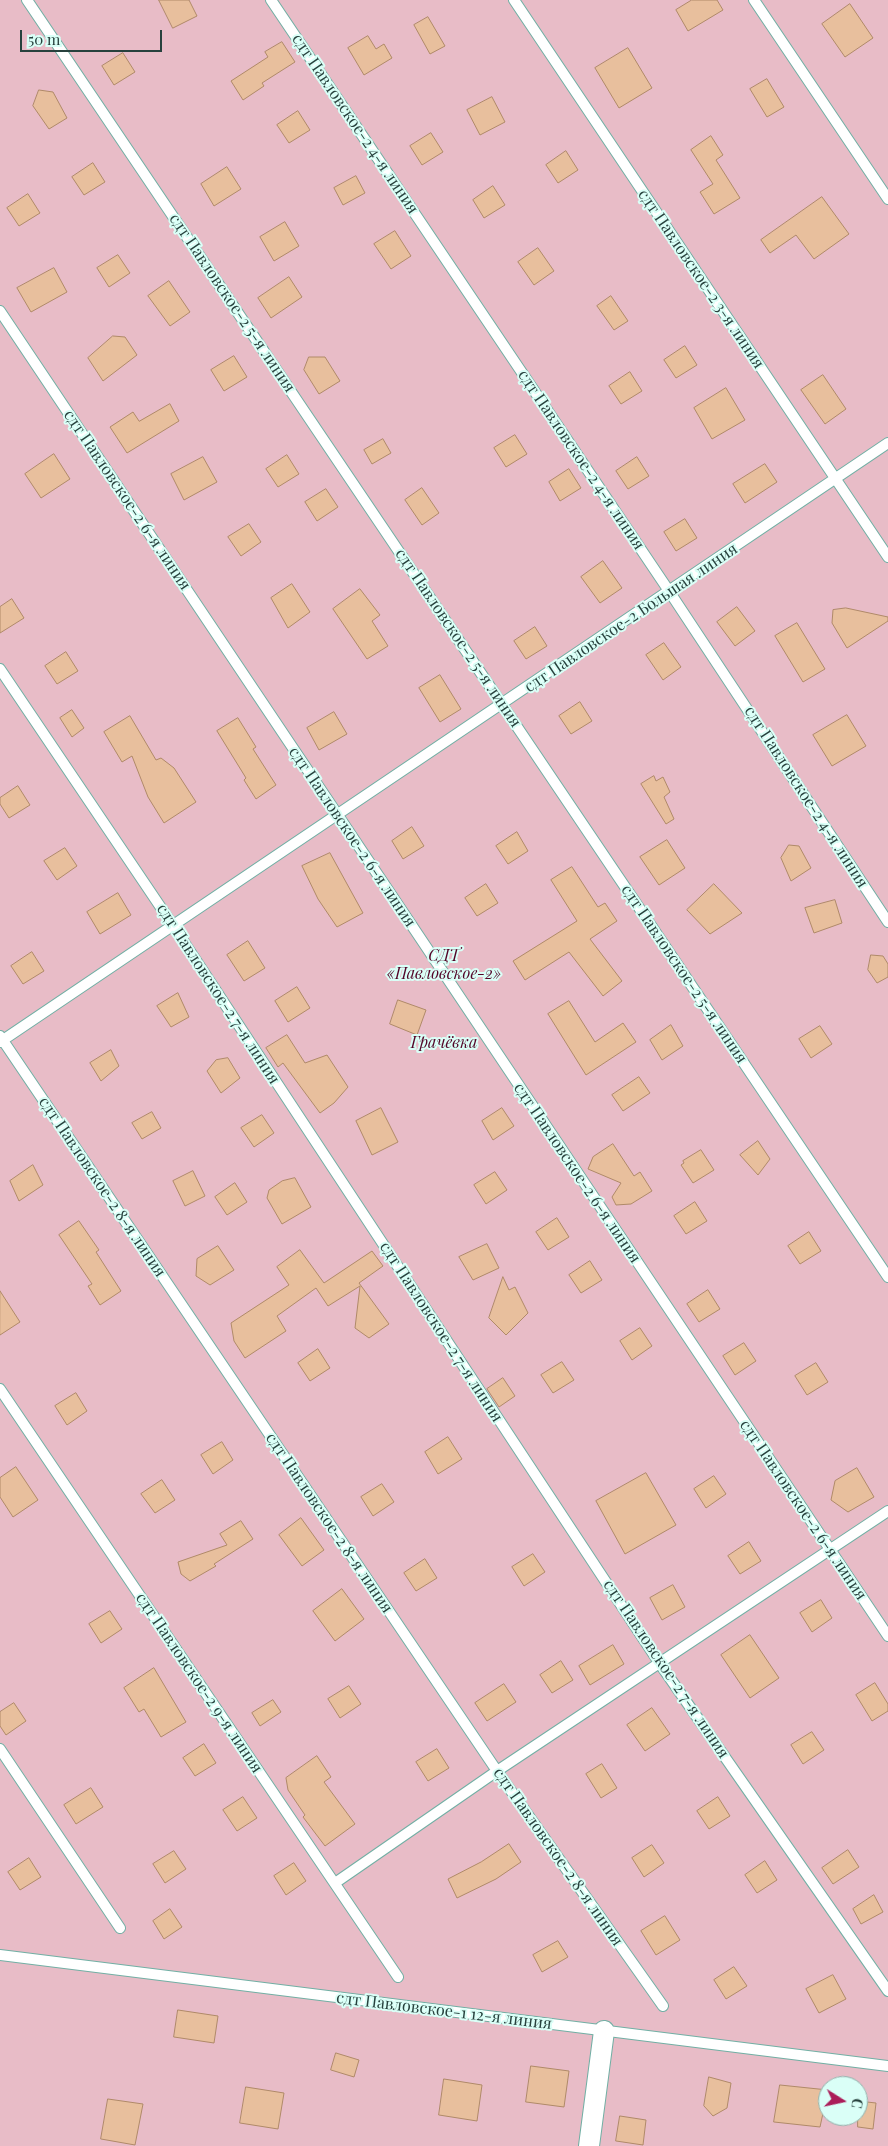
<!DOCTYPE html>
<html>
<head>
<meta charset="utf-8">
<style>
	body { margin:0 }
	#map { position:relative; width:888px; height:2146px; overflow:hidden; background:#b8f7eb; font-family:"Playfair Display",serif }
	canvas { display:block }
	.north { position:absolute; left:818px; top:2076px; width:50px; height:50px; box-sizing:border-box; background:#dafff7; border:1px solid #92b3ad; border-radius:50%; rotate:100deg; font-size:14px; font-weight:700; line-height:20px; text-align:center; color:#27413d }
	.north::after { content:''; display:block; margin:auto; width:18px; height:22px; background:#ab1d59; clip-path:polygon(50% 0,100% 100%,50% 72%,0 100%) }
	.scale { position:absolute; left:20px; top:30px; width:142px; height:22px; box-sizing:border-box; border:2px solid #27413d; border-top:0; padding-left:6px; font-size:15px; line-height:18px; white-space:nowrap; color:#27413d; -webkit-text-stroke:4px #dafff7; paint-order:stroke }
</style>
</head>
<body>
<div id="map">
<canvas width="888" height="2146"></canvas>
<div class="north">С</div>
<div class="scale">50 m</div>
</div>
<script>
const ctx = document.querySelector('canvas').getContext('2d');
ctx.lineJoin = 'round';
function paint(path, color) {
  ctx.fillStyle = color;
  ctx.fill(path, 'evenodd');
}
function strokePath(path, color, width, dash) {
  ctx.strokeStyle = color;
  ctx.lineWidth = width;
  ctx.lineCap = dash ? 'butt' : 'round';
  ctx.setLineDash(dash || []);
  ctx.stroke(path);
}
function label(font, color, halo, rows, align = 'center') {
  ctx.font = font + ' "Playfair Display",serif';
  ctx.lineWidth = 4;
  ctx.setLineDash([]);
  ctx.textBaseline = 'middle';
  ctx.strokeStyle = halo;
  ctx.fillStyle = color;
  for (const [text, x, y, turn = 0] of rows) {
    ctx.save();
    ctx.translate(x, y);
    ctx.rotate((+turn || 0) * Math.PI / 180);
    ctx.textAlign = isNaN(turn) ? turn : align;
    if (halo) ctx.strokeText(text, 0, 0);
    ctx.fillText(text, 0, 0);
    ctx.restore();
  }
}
const green = new Path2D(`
	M0,0h888v2146h-888zM828,2086h30v30h-30z`);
const building = new Path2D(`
	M159,0h30l8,16 -24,12z
	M692,0h25l6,10 -35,21 -12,-21z
	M850,4l23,34 -28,19 -23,-33z
	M428,17l17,29 -15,8 -16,-29z
	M368,36l8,13 8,-5 8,14 -28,17 -16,-27z
	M282,42l13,20 -33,21 2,3 -21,14 -12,-19 37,-24 -3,-5z
	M628,48l24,40 -33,20 -24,-40z
	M123,53l12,19 -21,13 -12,-19z
	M767,79l17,28 -17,10 -17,-28z
	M39,90l14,2 14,26 -18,11 -16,-23z
	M492,97l13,25 -25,13 -13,-25z
	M298,111l12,19 -21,13 -12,-18z
	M431,133l12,19 -21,13 -12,-19z
	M711,136l12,19 -7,5 24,38 -26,16 -14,-22 13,-8 -22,-34z
	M566,151l12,19 -20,13 -12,-18z
	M93,163l12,19 -21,13 -12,-18z
	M227,167l14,22 -27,17 -13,-22z
	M356,176l9,17 -22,12 -9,-17z
	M493,186l12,19 -21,13 -11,-18z
	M28,194l12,19 -21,13 -12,-18z
	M822,197l27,37 -35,25 -18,-24 -26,18 -9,-13z
	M285,222l14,24 -25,15 -14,-24z
	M395,231l16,25 -20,13 -17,-25z
	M538,248l16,23 -20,14 -16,-23z
	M118,255l12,18 -21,14 -12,-19z
	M54,268l13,24 -36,20 -14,-24z
	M289,277l13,20 -31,21 -13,-20z
	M169,281l21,31 -20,14 -22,-30z
	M611,296l17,25 -14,9 -17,-24z
	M113,336l12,1 12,18 -34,26 -15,-23z
	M685,346l12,19 -21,13 -12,-18z
	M234,356l13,21 -23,14 -13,-21z
	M309,357h16l15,24 -21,13 -15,-24z
	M630,372l12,19 -21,13 -12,-18z
	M823,375l23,34 -21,15 -24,-34z
	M726,388l19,32 -33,19 -18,-31z
	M170,404l9,17 -52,32 -17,-26 23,-15 6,9z
	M515,435l12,19 -21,13 -12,-19z
	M383,439l8,14 -19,11 -8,-14z
	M54,454l16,25 -29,19 -16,-24z
	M287,455l12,19 -21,13 -12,-18z
	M203,457l14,25 -33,18 -13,-26z
	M637,457l12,19 -21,13 -12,-18z
	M765,464l12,18 -32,21 -12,-19z
	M569,469l12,19 -21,13 -11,-19z
	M422,488l17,25 -17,12 -17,-25z
	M326,489l12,18 -21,14 -12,-19z
	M685,519l12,19 -21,13 -12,-19z
	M249,524l12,18 -20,14 -13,-19z
	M603,561l19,27 -22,15 -19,-26z
	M292,584l18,28 -22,16 -17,-30z
	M360,589l20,26 -8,6 16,25 -21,13 -34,-50z
	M12,599l12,19 -24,15v-26z
	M737,607l18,24 -20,15 -18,-24z
	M846,608l42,9v4l-41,27 -15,-25 1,-13z
	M797,623l28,46 -22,13 -28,-46z
	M535,627l12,19 -21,13 -12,-18z
	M664,643l17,24 -18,13 -17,-25z
	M66,652l12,19 -21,13 -12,-18z
	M440,675l21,34 -21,13 -21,-34z
	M580,702l12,19 -21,13 -12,-18z
	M72,710l12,18 -12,9 -12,-19z
	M334,712l13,22 -28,16 -12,-22z
	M847,715l19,31 -34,20 -19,-31z
	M130,716l26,44 5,-2 13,10 22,34 -32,21 -16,-26 -16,-41 -10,6 -18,-30z
	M238,718l18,29 -3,2 23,36 -20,14 -12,-19 2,-2 -29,-47z
	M654,776l2,5 7,-4 7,15 -6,5 10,22 -8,5 -25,-40z
	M18,786l12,19 -21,13 -9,-14v-6z
	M412,827l12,19 -21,13 -11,-18z
	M517,832l11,19 -20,13 -12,-18z
	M667,840l18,28 -26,17 -19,-28z
	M789,845l10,1 12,22 -20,13 -10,-23z
	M65,848l12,18 -20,14 -13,-19z
	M330,853l33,60 -26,14 -19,-28 -16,-33z
	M572,867l26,40 7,-4 12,18 -27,18 32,42 -19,15 -34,-44 -44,28 -12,-19 64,-40 -26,-41z
	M486,884l12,19 -21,13 -12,-18z
	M714,884l28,29 -32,21 -23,-24z
	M118,893l13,22 -31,19 -13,-22z
	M835,900l7,23 -28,10 -9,-25z
	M248,941l17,27 -21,13 -17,-26z
	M32,952l12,19 -21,13 -12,-18z
	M871,955l12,1 5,8v13l-11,6 -9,-13z
	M297,987l13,21 -22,14 -13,-21z
	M178,993l11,24 -18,10 -14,-21z
	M398,1000l28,10 -9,25 -27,-11z
	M569,1001l26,41 28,-19 13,19 -50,33 -38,-61z
	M671,1025l12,21 -21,14 -12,-20z
	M820,1026l12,18 -21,14 -12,-19z
	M287,1035l18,28 22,-8 21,32 -14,16 -14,10 -37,-50 -5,4 -12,-19z
	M111,1050l8,16 -18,15 -11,-18z
	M228,1058l12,20 -19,15 -14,-22 9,-11z
	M639,1077l11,16 -27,18 -11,-16z
	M381,1108l17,34 -26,13 -16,-34z
	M502,1108l12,18 -21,14 -11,-19z
	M152,1112l9,16 -19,11 -10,-16z
	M262,1115l12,18 -20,14 -13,-19z
	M758,1141l12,18 -12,16 -18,-20z
	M613,1144l21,32 6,-4 12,19 -21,13 -15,1 -4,-8 9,-14 -33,-14 5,-12z
	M701,1150l13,20 -21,13 -12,-18 3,-2 -1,-2z
	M33,1165l10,20 -24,16 -9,-20z
	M193,1171l12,25 -20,10 -12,-25z
	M495,1172l12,18 -21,14 -12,-19z
	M295,1178l16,29 -29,17 -15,-26 2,-8 13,-9z
	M235,1183l12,19 -20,13 -12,-18z
	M695,1202l12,19 -21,13 -12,-18z
	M557,1218l12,19 -21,13 -12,-18z
	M79,1221l20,29 -3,2 25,39 -21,14 -12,-19 4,-2 -33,-49z
	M809,1232l12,19 -21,13 -12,-18z
	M487,1244l12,24 -26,12 -14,-23z
	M218,1246l16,24 -24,15 -14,-9 1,-17z
	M300,1250l24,33 48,-32 11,15 -24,17 30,41 -20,14 -14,-10 5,-42 -32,20 -12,-18 -39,28 9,15 -41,27 -11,-17 -3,-18 58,-38 -12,-18z
	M590,1261l12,19 -21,13 -12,-18z
	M503,1277l6,13 6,-3 13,26 -22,22 -17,-17z
	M708,1290l12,19 -21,13 -12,-18z
	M0,1291l20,31 -20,13z
	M640,1328l12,18 -20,14 -12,-19z
	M744,1343l12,18 -21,14 -12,-19z
	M318,1349l12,19 -20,13 -12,-18z
	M562,1362l12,18 -21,13 -12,-18z
	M816,1363l12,19 -21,13 -12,-19z
	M503,1378l12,18 -16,11 -12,-18z
	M76,1393l11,18 -20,14 -12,-19z
	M448,1437l14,22 -24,15 -13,-22z
	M222,1442l11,18 -20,14 -12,-19z
	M16,1467l22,33 -25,17 -13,-20v-19z
	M857,1468l17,29 -26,15 -17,-12 4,-19z
	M646,1473l30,52 -51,29 -29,-53z
	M714,1476l12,18 -20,14 -12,-19z
	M162,1480l13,20 -20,13 -14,-19z
	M382,1484l12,18 -21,14 -12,-19z
	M301,1518l23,32 -22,16 -23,-31z
	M241,1521l12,18 -39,25 2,2 -26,15 -9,-7 -3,-12 49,-17 -7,-11z
	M749,1542l12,19 -21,13 -12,-18z
	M533,1554l12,18 -21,14 -12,-19z
	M425,1559l12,19 -21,13 -12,-18z
	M673,1585l12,22 -23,13 -12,-22z
	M342,1589l22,30 -29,22 -22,-30z
	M821,1600l11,18 -20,14 -12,-19z
	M110,1611l12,18 -21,14 -12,-19z
	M750,1635l29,43 -29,20 -29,-43z
	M613,1645l11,19 -34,21 -11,-19z
	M561,1661l12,19 -21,13 -12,-18z
	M154,1668l32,54 -25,15 -17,-28 -5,3 -15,-24z
	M875,1683l13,21v7l-16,10 -16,-26z
	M504,1684l12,18 -29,19 -12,-18z
	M349,1686l12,18 -21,14 -12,-19z
	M273,1700l8,12 -21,14 -8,-13z
	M14,1703l12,18 -20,14 -6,-9v-14z
	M652,1708l18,26 -25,17 -18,-26z
	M812,1732l12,18 -21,14 -12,-19z
	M204,1744l12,19 -21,13 -12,-18z
	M437,1749l12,19 -21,13 -12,-19z
	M317,1756l14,21 -7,5 31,42 -30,22 -22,-29 2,-2 -17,-25 -2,-12z
	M602,1764l15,24 -16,10 -15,-24z
	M91,1788l12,19 -27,17 -12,-19z
	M243,1797l14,21 -20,13 -14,-21z
	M718,1797l12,19 -21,13 -12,-18z
	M509,1844l12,18 -25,17 -39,19 -9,-19 33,-17z
	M652,1845l12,18 -20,14 -12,-19z
	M848,1850l11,17 -26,17 -11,-16z
	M174,1851l12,18 -21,14 -12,-19z
	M29,1858l12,19 -21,13 -12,-18z
	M765,1861l12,19 -20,13 -12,-18z
	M294,1863l12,18 -20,14 -12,-19z
	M874,1895l9,17 -22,12 -8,-15z
	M170,1909l12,18 -18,12 -11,-18z
	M665,1916l15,24 -24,15 -15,-24z
	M558,1941l10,16 -26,15 -9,-17z
	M734,1967l13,19 -21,13 -12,-19z
	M833,1975l13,24 -27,14 -13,-24z
	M178,2010l40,6 -4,27 -40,-6z
	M336,2053l23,7 -5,17 -23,-7z
	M531,2066l38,5 -5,36 -38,-5z
	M709,2077l22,6 -4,25 -14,8 -9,-10z
	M444,2079l38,6 -5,36 -38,-6z
	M780,2085l48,5 -8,37 -46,-5z
	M246,2087l38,6 -6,36 -38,-6z
	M108,2099l35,5 -8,41 -34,-6z
	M858,2101l18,2 -3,26 -15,-2z
	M620,2116l26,4 -3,25 -27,-4z`);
const lane = new Path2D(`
	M27,0l861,1277
	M271,0l398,591 219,331
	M514,0l374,557
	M754,0l134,199
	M0,311l888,1325
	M0,669l172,255 488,740 228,327
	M0,1036l497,735 166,235
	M0,1042l888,-599
	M0,1389l398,588
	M0,1749l120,179
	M335,1883l162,-112 391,-260
	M0,1955l888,111`);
const street = new Path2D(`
	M589,2146l15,-115`);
const streetNames = [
	["сдт Павловское-2 4-я линия",355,124,56],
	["сдт Павловское-2 3-я линия",701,279,56],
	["сдт Павловское-2 5-я линия",232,303,56],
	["сдт Павловское-2 4-я линия",581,460,56],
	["сдт Павловское-2 6-я линия",127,500,56],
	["сдт Павловское-2 Большая линия",631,618,-34],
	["сдт Павловское-2 5-я линия",458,638,56],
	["сдт Павловское-2 4-я линия",806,797,57],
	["сдт Павловское-2 6-я линия",352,837,56],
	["сдт Павловское-2 5-я линия",684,974,56],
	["сдт Павловское-2 7-я линия",218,994,57],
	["сдт Павловское-2 6-я линия",577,1173,56],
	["сдт Павловское-2 8-я линия",102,1187,56],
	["сдт Павловское-2 7-я линия",441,1332,57],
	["сдт Павловское-2 6-я линия",803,1510,56],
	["сдт Павловское-2 8-я линия",329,1523,56],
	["сдт Павловское-2 7-я линия",666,1669,56],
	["сдт Павловское-2 9-я линия",199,1683,56],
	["сдт Павловское-2 8-я линия",558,1857,55],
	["сдт Павловское-1 12-я линия",444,2011,7]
];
const parkNames = [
	["СДТ",444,956],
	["«Павловское-2»",444,974],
	["Грачёвка",444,1043]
];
paint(green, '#e8bcc7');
paint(building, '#e8bf9d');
strokePath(building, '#b08a69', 1);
strokePath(lane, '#71afa4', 12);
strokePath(street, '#71afa4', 22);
strokePath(lane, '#fff', 10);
strokePath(street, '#fff', 20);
label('16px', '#27413d', '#dafff7', streetNames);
label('italic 16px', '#530427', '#dafff7', parkNames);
</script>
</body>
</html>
